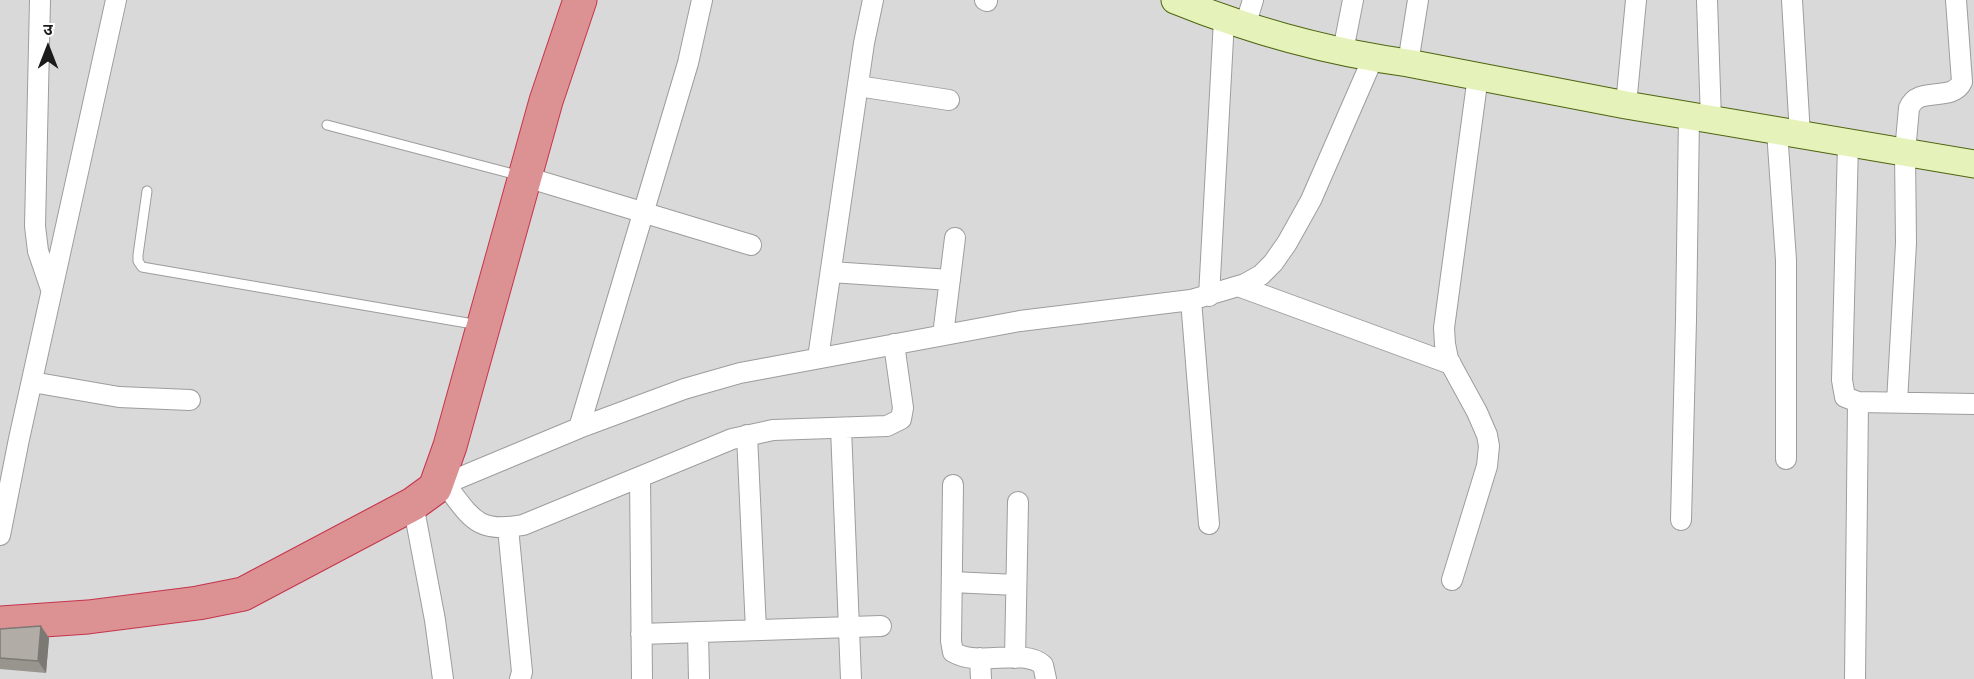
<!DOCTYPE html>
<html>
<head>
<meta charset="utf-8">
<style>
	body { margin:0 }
	#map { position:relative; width:1974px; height:679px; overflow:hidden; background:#eceae2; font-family:"DejaVu Sans","Noto Sans Devanagari",sans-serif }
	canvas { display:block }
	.north { position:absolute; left:18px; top:18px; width:60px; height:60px; -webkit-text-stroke:4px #fff; paint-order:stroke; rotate:0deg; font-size:16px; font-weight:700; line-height:24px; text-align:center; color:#1c1c1c }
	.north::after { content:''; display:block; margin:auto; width:21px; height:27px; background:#1c1c1c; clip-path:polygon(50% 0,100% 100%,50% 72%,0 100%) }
</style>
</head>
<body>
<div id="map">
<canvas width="1974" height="679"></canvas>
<div class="north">उ</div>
</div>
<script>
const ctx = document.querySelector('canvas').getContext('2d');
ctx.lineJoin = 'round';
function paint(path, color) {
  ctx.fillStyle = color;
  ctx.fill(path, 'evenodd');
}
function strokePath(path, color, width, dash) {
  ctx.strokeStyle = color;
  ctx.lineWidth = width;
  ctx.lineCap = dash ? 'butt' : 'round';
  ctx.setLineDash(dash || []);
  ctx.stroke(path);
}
const residential = new Path2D(`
	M0,0h1974v679h-1974z`);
const lane = new Path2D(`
	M327,125l194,51
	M147,191l-9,64v6l4,6 337,58`);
const street = new Path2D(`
	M40,0l-5,226 3,25 13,38
	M985,0l2,1
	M1707,0l4,120
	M1792,0l8,135
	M1245,26l8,-26
	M1343,51l10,-51
	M1408,63l10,-63
	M858,86l91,14
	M1626,105l10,-105
	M1777,131l9,129v199
	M1848,144l-6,236 3,17 13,5 116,2
	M526,177l225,68
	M831,272l119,8
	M1238,286l213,78
	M1209,296l15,-276
	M1191,300l18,224
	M943,335l12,-97
	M818,358l46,-315 9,-43
	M32,382l87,15 71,3
	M1897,402l9,-159 -1,-91 4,-44c9,-23 43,-5 53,-26l-6,-82
	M579,428l109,-365 14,-63
	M841,428l10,251
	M747,435l9,195
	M640,477l2,202
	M445,484c26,33 31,50 78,41l209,-86 41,-9 114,-4 14,-7 2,-11 -9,-64
	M953,485l-2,156 2,11c26,16 69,-5 90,13l3,14
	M435,488l144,-60 105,-39 56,-16 280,-52 171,-21 54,-16 16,-9 12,-12 14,-20 24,-43 62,-142
	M413,504l22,116 8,59
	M1681,520l5,-200 3,-204
	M508,528l14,144 -2,7
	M0,535l19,-96 97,-439
	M1452,580l35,-114 2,-20 -2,-11 -10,-23 -29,-53 -3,-15 -1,-16 34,-252
	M952,582l64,3
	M698,632l1,47
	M641,634l240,-8
	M980,658l1,21
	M1015,658l3,-156
	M1855,679l3,-277`);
const secondary = new Path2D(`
	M1175,0c74,30 154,52 233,63l218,42 348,59`);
const highway = new Path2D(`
	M0,623l88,-6 110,-14 45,-9 170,-90 22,-16 15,-42 96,-345 34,-101`);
const wall = new Path2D(`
	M0,629l49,9 -3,35 -46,-4z`);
const shadedWall = new Path2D(`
	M41,626l8,12 -3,35 -8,-12z`);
const building = new Path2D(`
	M41,626l-3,35 -38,-3v-29z`);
paint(residential, '#dad9d9');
strokePath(lane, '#9d9d9d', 11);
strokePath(street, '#9d9d9d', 22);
strokePath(secondary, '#4d660f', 29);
strokePath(highway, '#c4354d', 35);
strokePath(lane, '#fff', 9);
strokePath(street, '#fff', 20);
strokePath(secondary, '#e5f2ba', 27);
strokePath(highway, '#dc9192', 33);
paint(wall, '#98948e');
paint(shadedWall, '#7c7874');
paint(building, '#b1aca5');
strokePath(building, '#7c7874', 1.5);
</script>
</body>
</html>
